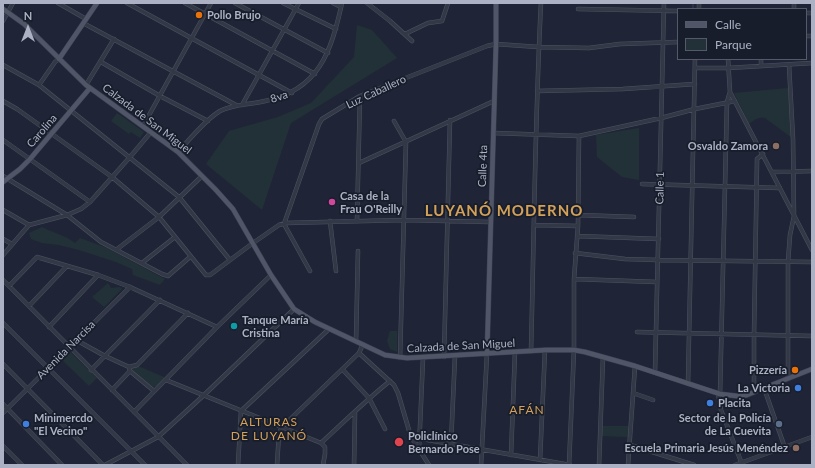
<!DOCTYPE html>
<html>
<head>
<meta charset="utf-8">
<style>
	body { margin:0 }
	#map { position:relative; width:815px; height:468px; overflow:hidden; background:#1f2536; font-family:Lato,sans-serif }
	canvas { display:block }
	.frame { position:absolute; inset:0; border:4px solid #acb2c4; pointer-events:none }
	.legend { position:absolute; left:677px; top:8px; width:130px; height:52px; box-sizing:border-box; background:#181d2b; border:1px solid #535968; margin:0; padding:5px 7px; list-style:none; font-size:12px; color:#acb2c4 }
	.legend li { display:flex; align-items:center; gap:8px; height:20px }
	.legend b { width:20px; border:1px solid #535968 }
	.north { position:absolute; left:8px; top:8px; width:40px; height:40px; -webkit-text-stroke:3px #181d2b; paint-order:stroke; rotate:0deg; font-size:11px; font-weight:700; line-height:16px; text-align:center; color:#acb2c4 }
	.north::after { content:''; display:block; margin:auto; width:14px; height:18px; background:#acb2c4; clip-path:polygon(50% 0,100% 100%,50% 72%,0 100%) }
</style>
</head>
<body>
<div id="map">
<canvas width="815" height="468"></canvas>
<div class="frame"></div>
<ul class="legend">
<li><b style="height:5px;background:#505667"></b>Calle</li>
<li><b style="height:11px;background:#213137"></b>Parque</li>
</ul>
<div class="north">N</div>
</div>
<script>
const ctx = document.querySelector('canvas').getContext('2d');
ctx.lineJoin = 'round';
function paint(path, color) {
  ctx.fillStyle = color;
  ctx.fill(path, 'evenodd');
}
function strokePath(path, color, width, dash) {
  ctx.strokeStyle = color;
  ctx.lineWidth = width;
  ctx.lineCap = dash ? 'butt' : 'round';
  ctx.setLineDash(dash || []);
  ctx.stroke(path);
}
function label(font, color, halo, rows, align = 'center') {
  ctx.font = font + ' Lato,sans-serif';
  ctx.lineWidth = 3.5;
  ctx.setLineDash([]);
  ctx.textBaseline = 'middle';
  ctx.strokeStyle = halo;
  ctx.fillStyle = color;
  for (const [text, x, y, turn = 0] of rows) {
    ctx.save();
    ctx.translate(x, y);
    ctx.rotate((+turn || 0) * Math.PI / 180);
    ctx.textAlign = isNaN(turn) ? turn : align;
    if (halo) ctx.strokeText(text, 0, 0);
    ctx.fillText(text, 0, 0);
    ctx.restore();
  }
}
const green = new Path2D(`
	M357,25l15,5 25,28 -106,65 -29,87 -56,-46 23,-33 49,-14 33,-14 43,-46z
	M788,88l4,50 -27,-20c-7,-1 -11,2 -16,6l-15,-31z
	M117,113l27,19 -4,6 -9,-6 -2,2 -18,-13z
	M639,128v52l-17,-3 -25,-20 -1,-22z
	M42,227c11,6 23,8 33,16l5,-5 27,10 58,31 -5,6 -27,-10 -1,-6 -16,-7 -37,-12 -20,-5 -17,-2 -11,-4 -2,-6z
	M108,283l3,5 9,-1 2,2 -18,18 -12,-10z
	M390,331h7v21l-7,-3 -3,-8z
	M70,352l27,26 -8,8 -27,-26z
	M138,366l26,11 1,2 -7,7 -5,1 -22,-17v-3z
	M601,426h27v11l-27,-1z`);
const stream = new Path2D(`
	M693,3v5`);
const minor = new Path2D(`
	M58,3l28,16
	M127,3l165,90
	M185,3l130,71
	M235,3l93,50
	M283,3l53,26
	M333,3l8,4
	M367,3l23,18 22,20
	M578,9l100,2
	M699,9v-6
	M794,9v-6
	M806,13h6
	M3,21l10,-18
	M83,23l153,82
	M405,34l23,-11 14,-2 6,-18
	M806,36h6
	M101,62l59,34 48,25
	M3,65l36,20 140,112 51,63
	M761,66v-7
	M695,68h33l84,-5
	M39,85l16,-23 4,-3
	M86,85l28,-46
	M537,91l86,-2 72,-5
	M730,92l82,158
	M3,101l14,8 95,68 47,40 47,58h4l43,-32 26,-18 7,-2 118,-3 86,2
	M242,105l57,-102
	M394,121l12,21 -6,216
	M143,126l68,-123
	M493,133l86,3 82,-18 34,-9 40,-8
	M3,140l87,62
	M178,152c11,-12 28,-33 42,-41 14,-7 29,-6 45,-10 54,-11 66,-49 77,-98
	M359,163l135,-62
	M772,172l40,-1
	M3,176l64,39 34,27 61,32 6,2 22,-19
	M642,184l138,4
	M3,210l26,15
	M578,215l56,2
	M357,220l3,-124
	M330,221l6,50
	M535,225l43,1
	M577,236l82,3
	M3,239l9,5
	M116,250l43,-33 43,-41
	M575,253l50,6 33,1 154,2
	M3,255l26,-30 38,-10 14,-6 9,-7 40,-45 21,-25
	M142,263l33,-26
	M310,271l-26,-47 35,-100 3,-5 38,-23 127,-50 9,-2 42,3 51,1 31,-4 58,-2
	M574,279l83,3
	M3,280l184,185
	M9,286l28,-29 61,18 32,12 87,40
	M29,306l38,-40
	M3,323l142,142
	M49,327l49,-52
	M637,332l175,4
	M76,340l29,16 24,11
	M356,341l2,-90
	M531,351c3,-116 4,-232 10,-348
	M359,353l35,32 4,8 13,44 18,28
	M444,357l6,-237
	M3,364l100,101
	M91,370l69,-70
	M343,370l26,28 16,31
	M130,371l24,20
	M655,372l9,-369
	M788,379v-117l2,-27 4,-19 -1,-77 -4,-74
	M166,380l155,63 4,4v7l-2,11
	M688,383l7,-324
	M764,388l21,60
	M112,390l18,-19 -1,-4 8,-2 51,-52
	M755,392l-1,-9v-49l3,-172v-3l6,-5
	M633,393l20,7
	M718,393l3,17 21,54
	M720,394l7,-292 3,-10 -2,-33
	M3,404l59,61
	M134,412l83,-85 54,-52
	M3,413l127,-126
	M411,437l159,28
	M321,443c23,-21 45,-43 69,-62
	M451,443l4,-87
	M630,445l64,20
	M3,446l19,19
	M419,449l4,-91
	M511,455l4,-103
	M540,460l5,-110
	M105,465l53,-28 45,-41 91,-87
	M238,465l3,-54 88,-82
	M277,465l2,-32 3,-6 77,-74 4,-9
	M354,465l1,-52
	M481,465l6,-111
	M569,465l5,-115v-71l4,-53 1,-90
	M599,465l4,-108
	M628,465l7,-99
	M735,465l77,-28`);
const major = new Path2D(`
	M3,9l21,15 62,61 92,67 38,38 17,19 38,66 23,34 21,13 70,33 22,3 139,-8h28l11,2 50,14 85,28 17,2 10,-1 17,-7 48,-19
	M59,59l38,-56
	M3,182l17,-13 10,-10 60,-71
	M487,354l9,-310v-41`);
const markers = [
	[199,15,4,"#e8710a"],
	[776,146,4,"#8d6e63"],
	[332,202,4,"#d1479c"],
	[234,326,4,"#0f9aa8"],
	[795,370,4,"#e8710a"],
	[798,388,4,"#3f7fe0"],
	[710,403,4,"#3f7fe0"],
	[26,424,4,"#3f7fe0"],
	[779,424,4,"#5c6f8a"],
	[399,442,5,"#e0444e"],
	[796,448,4,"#8d6e63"]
];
const poiNames = [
	["Pollo Brujo",207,15],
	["Osvaldo Zamora",768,146,"right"],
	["Casa de la",340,196],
	["Frau O'Reilly",340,209],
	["Tanque María",242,320],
	["Cristina",242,333],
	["Pizzería",787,370,"right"],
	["La Victoria",790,388,"right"],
	["Placita",718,403],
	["Minimercdo",34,418],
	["\"El Vecino\"",34,431],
	["Sector de la Policía",771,418,"right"],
	["de La Cuevita",771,431,"right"],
	["Policlínico",408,436],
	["Bernardo Pose",408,449],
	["Escuela Primaria Jesús Menéndez",788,448,"right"]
];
const streetNames = [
	["Luz Caballero",376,92,-25],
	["8va",279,97,-18],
	["Calzada de San Miguel",147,119,37],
	["Carolina",42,131,-49],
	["Calle 4ta",483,166,-88],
	["Calle 1",660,188,-89],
	["Calzada de San Miguel",461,346,-3],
	["Avenida Narcisa",66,350,-45]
];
const neighbourhoodNames = [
	["AFÁN",527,410],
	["ALTURAS",269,422],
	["DE LUYANÓ",269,436]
];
const districtNames = [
	["LUYANÓ MODERNO",504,211]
];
paint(green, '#213137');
strokePath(stream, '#323e5e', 1);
strokePath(minor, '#4d5262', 4.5);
strokePath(major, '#3c4150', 5.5);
strokePath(minor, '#333847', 3.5);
strokePath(major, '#505667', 4.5);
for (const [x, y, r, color] of markers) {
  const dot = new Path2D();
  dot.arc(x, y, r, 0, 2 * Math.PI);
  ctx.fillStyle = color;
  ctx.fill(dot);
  strokePath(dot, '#181d2b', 1.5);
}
label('bold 11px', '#acb2c4', '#181d2b', poiNames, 'left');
label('11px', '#acb2c4', '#181d2b', streetNames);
ctx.letterSpacing = '1px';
label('12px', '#d3a159', '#181d2b', neighbourhoodNames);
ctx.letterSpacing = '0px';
ctx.letterSpacing = '1px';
label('bold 15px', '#d3a159', '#181d2b', districtNames);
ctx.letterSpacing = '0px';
</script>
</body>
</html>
